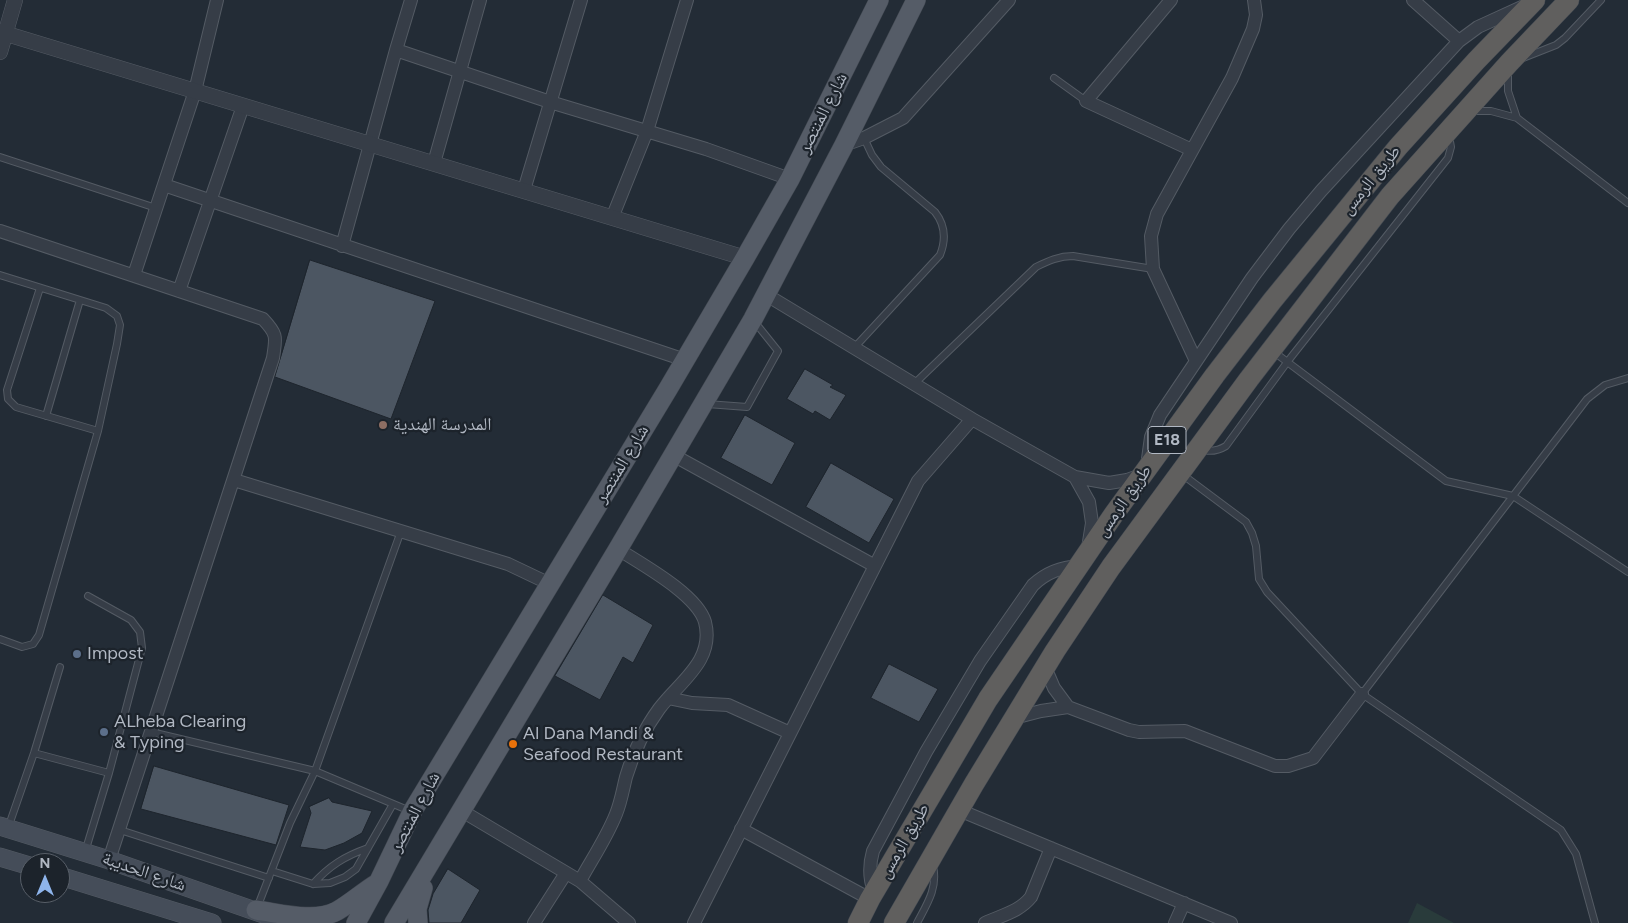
<!DOCTYPE html>
<html>
<head>
<meta charset="utf-8">
<style>
	body { margin:0 }
	#map { position:relative; width:1628px; height:923px; overflow:hidden; background:#232c36; font-family:Figtree,sans-serif }
	canvas { display:block }
	.north { position:absolute; left:20px; top:853px; width:50px; height:50px; box-sizing:border-box; background:#1c232b; border:1px solid #585f68; border-radius:50%; rotate:0deg; font-size:14px; font-weight:700; line-height:20px; text-align:center; color:#b1b8c3 }
	.north::after { content:''; display:block; margin:auto; width:18px; height:22px; background:#8eb4eb; clip-path:polygon(50% 0,100% 100%,50% 72%,0 100%) }
</style>
</head>
<body>
<div id="map">
<canvas width="1628" height="923"></canvas>
<div class="north">N</div>
</div>
<script>
const ctx = document.querySelector('canvas').getContext('2d');
ctx.lineJoin = 'round';
function paint(path, color) {
  ctx.fillStyle = color;
  ctx.fill(path, 'evenodd');
}
function strokePath(path, color, width, dash) {
  ctx.strokeStyle = color;
  ctx.lineWidth = width;
  ctx.lineCap = dash ? 'butt' : 'round';
  ctx.setLineDash(dash || []);
  ctx.stroke(path);
}
function label(font, color, halo, rows, align = 'center') {
  ctx.font = font + ' Figtree,"Noto Naskh Arabic",sans-serif';
  ctx.lineWidth = 4.5;
  ctx.setLineDash([]);
  ctx.textBaseline = 'middle';
  ctx.strokeStyle = halo;
  ctx.fillStyle = color;
  for (const [text, x, y, turn = 0] of rows) {
    ctx.save();
    ctx.translate(x, y);
    ctx.rotate((+turn || 0) * Math.PI / 180);
    ctx.textAlign = isNaN(turn) ? turn : align;
    if (halo) ctx.strokeText(text, 0, 0);
    ctx.fillText(text, 0, 0);
    ctx.restore();
  }
}
const green = new Path2D(`
	M1417,903l37,20h-46z`);
const building = new Path2D(`
	M310,260l125,41 -44,118 -116,-42z
	M805,369l28,16 -3,2 16,8 -16,25 -15,-9 -2,3 -26,-15z
	M745,415l50,28 -23,42 -51,-27z
	M831,463l63,36 -25,44 -63,-36z
	M603,595l50,30 -20,38 -10,-6 -23,43 -45,-24z
	M889,664l49,25 -19,33 -48,-24z
	M154,766l135,39 -13,40 -135,-36z
	M329,798l3,4 40,9 -10,22 -18,10 -19,7 -25,-3 11,-34 -2,-6z
	M448,869l32,21 -19,33h-32l-1,-13 5,-16z`);
const service = new Path2D(`
	M1523,58l33,-13 9,-7 36,-38
	M1508,73v18l9,27
	M1054,78l32,23
	M1472,111h19l26,7 111,85
	M0,157l156,51
	M0,275l106,33 11,8 3,9 -3,19 -19,87 -59,204 -6,9 -11,3 -22,-8
	M40,288l-33,102 1,9 8,8 82,24
	M854,348l86,-93c6,-15 6,-29 -5,-43l-54,-45 -9,-12 -8,-17
	M1274,352l172,129 67,15 115,76
	M914,384l122,-117c12,-6 23,-11 37,-11l80,13
	M707,404l40,3 31,-56 -24,-30
	M46,416l34,-116
	M1202,450c9,2 16,1 24,-4l62,-85 160,-203 3,-11 -2,-11
	M1183,475l63,47 6,11 4,13 3,33 8,13 95,102 199,136 15,24 19,69
	M1362,694l225,-295 18,-14 23,-7
	M151,732l164,39 95,40
	M34,753l75,20
	M8,828l26,-75 26,-86
	M120,830l149,48
	M85,852l24,-79 33,-125 -2,-16 -9,-12 -43,-24
	M272,871l41,13 17,-1 15,-6 11,-8 37,-65
	M313,884c16,-18 32,-28 55,-36
	M257,908l33,-85 25,-52 86,-240
	M917,923c10,-19 21,-35 16,-57`);
const minor = new Path2D(`
	M1171,0l-85,101 106,49
	M1413,0l46,41
	M396,50l154,52 156,47 84,30
	M844,145l20,-7 39,-20 106,-118
	M434,163l46,-163
	M164,185l521,175
	M524,190l57,-190
	M612,218l35,-87 40,-131
	M0,231l263,88c15,16 13,18 10,39l-164,502
	M342,246l54,-196 15,-50
	M134,275l61,-184 22,-91
	M179,291l64,-185
	M765,294l207,125 103,58 34,6 18,-3 14,-5
	M1196,361l-43,-92 -2,-33 6,-22 75,-136 21,-49 3,-14 -2,-15
	M673,455l202,111
	M1147,466l4,-29 9,-22 92,-137 37,-49 32,-38 138,-150 19,-14 46,-21
	M1075,477l14,25 3,21 -4,25
	M234,480l274,84 42,20
	M1045,667l9,21 14,19
	M668,698l24,5 36,2 62,28
	M1014,718l27,-7 27,-4 61,23 10,2 46,-1 90,35h13l25,-8 49,-64
	M959,810l272,113
	M462,811l118,70 49,42
	M741,829l129,70
	M580,881c12,-22 27,-44 36,-67 5,-12 7,-25 10,-37 7,-23 19,-49 33,-68 20,-27 56,-48 46,-87 -8,-28 -64,-58 -87,-73
	M874,892c-5,-14 -5,-27 -1,-41l53,-99 54,-91 53,-76c14,-13 28,-18 46,-19
	M534,923l32,-50
	M694,923l224,-442 54,-62
	M985,923c17,-8 34,-11 46,-26l20,-49
	M1175,923l9,-20`);
const tertiary = new Path2D(`
	M0,32l745,226
	M0,52l15,-52`);
const secondary = new Path2D(`
	M0,826l109,34 160,56
	M0,857l30,9
	M60,876l152,47`);
const primary = new Path2D(`
	M256,910c24,3 58,13 81,1 14,-8 26,-19 39,-27
	M356,923l23,-42 33,-69 256,-423 77,-131 45,-79 89,-179
	M394,923l224,-374 135,-230 91,-174 72,-145
	M418,923l-1,-14 6,-21`);
const trunk = new Path2D(`
	M858,923l12,-24 118,-200 126,-185 101,-139 57,-74 126,-154 78,-86 59,-61
	M894,923l80,-139 81,-133 56,-84 138,-188 141,-183 119,-133 60,-63`);
const markers = [
	[383,425,5,"#8d6e63"],
	[77,654,5,"#5c6f8a"],
	[104,732,5,"#5c6f8a"],
	[513,744,5,"#e8710a"]
];
const shields = [
	[1167,440,38]
];
const shieldNames = [
	["E18",1167,440]
];
const streetNames = [
	["شارع المنتصر",823,113,-63],
	["طريق الرمس",1371,180,-51],
	["شارع المنتصر",622,464,-59],
	["طريق الرمس",1124,501,-55],
	["شارع المنتصر",415,812,-62],
	["طريق الرمس",904,841,-60],
	["شارع الحديبة",144,872,19]
];
const poiNames = [
	["المدرسة الهندية",393,425],
	["Impost",87,654],
	["ALheba Clearing",114,722],
	["& Typing",114,743],
	["Al Dana Mandi &",523,734],
	["Seafood Restaurant",523,755]
];
paint(green, '#293b3b');
paint(building, '#4c5662');
strokePath(building, '#1e252d', 1);
strokePath(service, '#545b64', 8);
strokePath(minor, '#545b64', 14);
strokePath(tertiary, '#545b64', 16);
strokePath(secondary, '#545b64', 19);
strokePath(primary, '#404750', 20);
strokePath(trunk, '#414851', 21);
strokePath(service, '#363d47', 6);
strokePath(minor, '#363d47', 12);
strokePath(tertiary, '#363d47', 15);
strokePath(secondary, '#454d59', 18);
strokePath(primary, '#555c67', 19);
strokePath(trunk, '#605f5e', 20);
for (const [x, y, r, color] of markers) {
  const dot = new Path2D();
  dot.arc(x, y, r, 0, 2 * Math.PI);
  ctx.fillStyle = color;
  ctx.fill(dot);
  strokePath(dot, '#1c232b', 2);
}
for (const [x, y, w] of shields) {
  const box = new Path2D();
  box.roundRect(x - w / 2, y - 13.5, w, 27, 4);
  ctx.fillStyle = '#1c232b';
  ctx.fill(box);
  strokePath(box, '#b1b8c3', 1);
}
label('bold 16px', '#b1b8c3', null, shieldNames);
label('18px', '#b1b8c3', '#1c232b', streetNames);
label('18px', '#b1b8c3', '#1c232b', poiNames, 'left');
</script>
</body>
</html>
